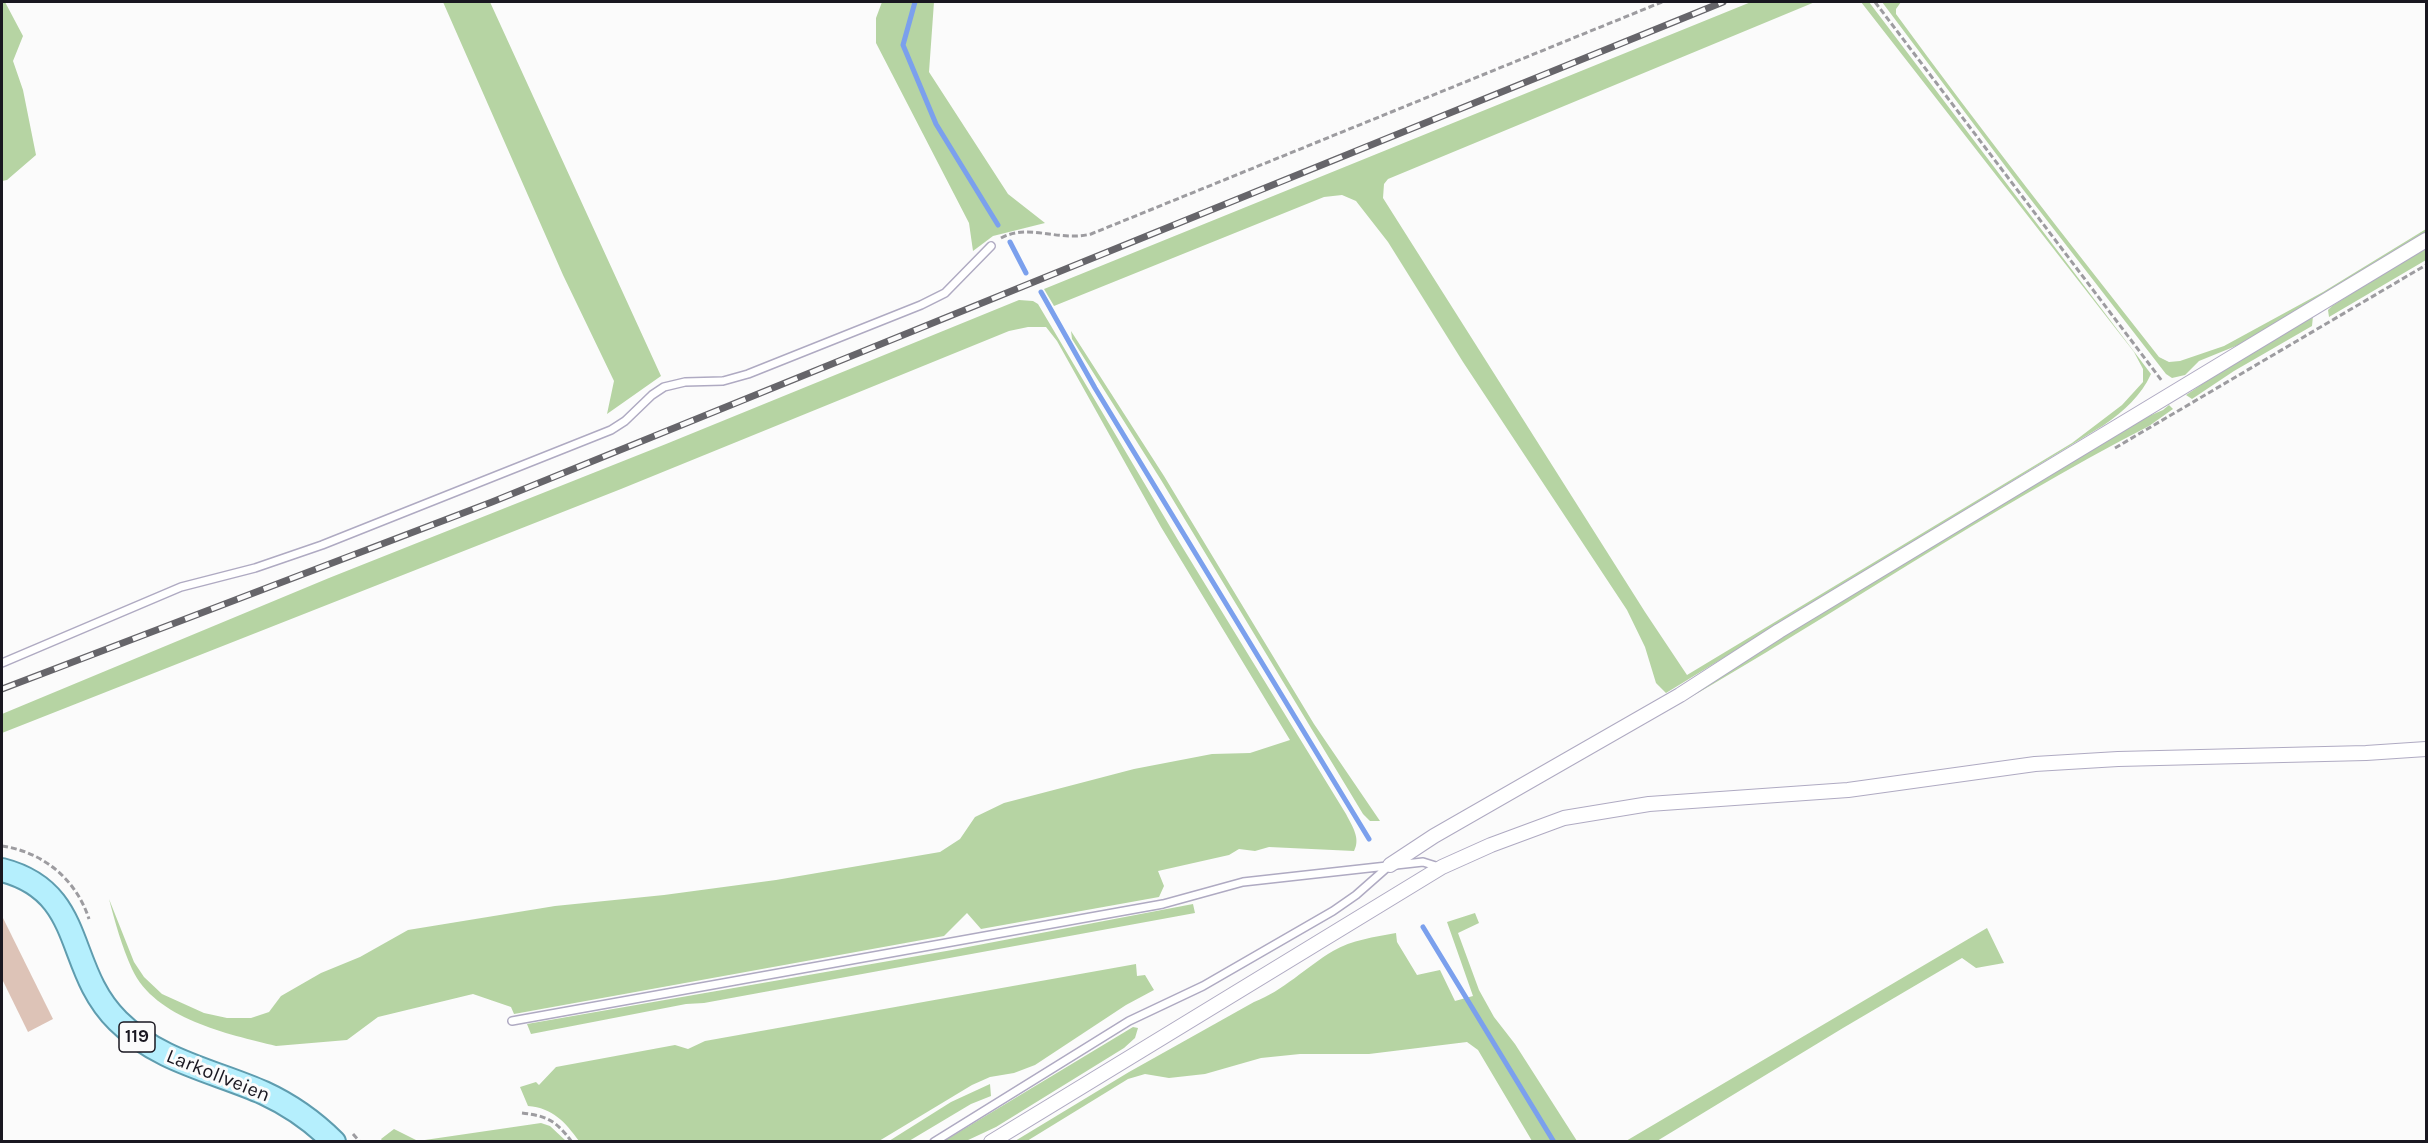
<!DOCTYPE html>
<html>
<head>
<meta charset="utf-8">
<style>
	body { margin:0 }
	#map { position:relative; width:2428px; height:1143px; overflow:hidden; background:#fbfbfb; font-family:Karla,sans-serif }
	canvas { display:block }
	.frame { position:absolute; inset:0; border:3px solid #191720; pointer-events:none }
</style>
</head>
<body>
<div id="map">
<canvas width="2428" height="1143"></canvas>
<div class="frame"></div>
</div>
<script>
const ctx = document.querySelector('canvas').getContext('2d');
ctx.lineJoin = 'round';
function paint(path, color) {
  ctx.fillStyle = color;
  ctx.fill(path, 'evenodd');
}
function strokePath(path, color, width, dash) {
  ctx.strokeStyle = color;
  ctx.lineWidth = width;
  ctx.lineCap = dash ? 'butt' : 'round';
  ctx.setLineDash(dash || []);
  ctx.stroke(path);
}
function label(font, color, halo, rows, align = 'center') {
  ctx.font = font + ' Karla,sans-serif';
  ctx.lineWidth = 6;
  ctx.setLineDash([]);
  ctx.textBaseline = 'middle';
  ctx.strokeStyle = halo;
  ctx.fillStyle = color;
  for (const [text, x, y, turn = 0] of rows) {
    ctx.save();
    ctx.translate(x, y);
    ctx.rotate((+turn || 0) * Math.PI / 180);
    ctx.textAlign = isNaN(turn) ? turn : align;
    if (halo) ctx.strokeText(text, 0, 0);
    ctx.fillText(text, 0, 0);
    ctx.restore();
  }
}
const green = new Path2D(`
	M2,2h3l18,34 -10,25 10,29 13,65 -29,25 -5,1z
	M443,2h47l171,374 -54,38 7,-33 -51,-106z
	M882,2h52l-5,70 79,122 37,29 -52,13 -20,15 -4,-28 -93,-180v-25z
	M1751,2h64l-427,177 -4,5 -1,14 262,414 42,63 385,-232 50,-38 21,-23v-13l-9,-17 -273,-350h8l282,372c-10,22 -27,37 -47,51l-438,268 -10,-10 -11,-36 -18,-37 -164,-248 -75,-120 -32,-41 -14,-6 -18,2 -270,109 -10,-17z
	M1882,2h19l-5,7v5c85,116 174,230 263,343l10,5 11,-1 44,-15 99,-54 103,-63v4l-173,106 -54,22 -14,14 -13,3 -6,-4 -148,-191z
	M2426,247v13l-97,57 -1,-7 4,-4z
	M1019,300l14,1 5,3 140,236 168,274c6,12 15,24 8,37l-85,-4 -14,4 -16,-2 -10,6 -71,16 6,15 -5,11 -178,32 -14,-16 -23,23 -430,78 -3,-7 -38,-13 -95,23 -31,23 -71,6c-48,-12 -121,-27 -144,-77 -10,-22 -17,-47 -23,-70l25,63 10,15 18,17 42,19 23,5h24l18,-6 12,-16 40,-23 39,-16 48,-27 147,-24 109,-11 112,-15 164,-28 20,-13 15,-22 29,-14 130,-34 78,-15 38,-1 40,-13 -129,-213 -104,-186 -11,-14h-18l-19,4 -388,158 -619,244v-19l327,-136 337,-134z
	M2313,316l-1,10 -78,45 -42,28 -6,-4 43,-29z
	M1071,331l93,145 150,248 66,97h-10l-7,-7 -202,-334 -89,-141z
	M2169,405l4,4 -24,17c-161,83 -312,187 -470,278l-2,-2 260,-161 198,-119 28,-12z
	M1193,904l2,9 -491,90 -18,1 -155,30 -4,-10 425,-74z
	M1475,913l4,10 -21,10 21,57 15,27 21,27 62,97h-45l-54,-91 -11,-8 -98,12h-69l-39,4 -56,16 -36,4 -24,-4 -17,5 -101,62h-12l114,-69 125,-70c29,-11 52,-35 79,-51 19,-11 41,-14 63,-18l1,9 20,33 23,-5 15,31 18,-5 -26,-74z
	M1987,928l17,35 -28,5 -14,-10 -119,70 -186,113h-31z
	M1136,964l1,12 8,-1 9,15 -28,15 -91,60 -21,8 -24,4 -18,8 -93,56h-300c-14,-19 -26,-33 -51,-35l-8,-19 16,-5 3,3 17,-18 119,-22 13,4 17,-8z
	M1133,1027l5,1 -3,10 -11,10 -128,79 -30,14h-22z
	M990,1084l1,12 -20,8 -62,37h-20l62,-39z
	M541,1123l9,3 16,15 -183,1 -2,-3 13,-10 24,12z`);
const stream = new Path2D(`
	M915,2l-12,43 33,79 62,101
	M1010,242l16,31
	M1041,292l54,96 274,451
	M1423,927l131,215`);
const building = new Path2D(`
	M2,916l51,103 -25,13 -26,-53z`);
const path = new Path2D(`
	M1875,2l287,379
	M1001,238c28,-15 57,4 90,-4l571,-232
	M2115,448l311,-183
	M2,846c41,6 74,33 87,73
	M522,1113c26,3 34,8 50,29
	M353,1134l7,8`);
const lane = new Path2D(`
	M2,663l179,-76 74,-19 67,-23 289,-115 14,-9 27,-26 12,-8 21,-5 38,-1 25,-7 173,-69 24,-12 46,-47
	M512,1021l651,-117 80,-22 180,-20 16,5
	M934,1142l195,-121 74,-35 130,-75 23,-16 34,-30`);
const street = new Path2D(`
	M1390,865l44,-29 246,-141 99,-64 647,-391
	M991,1142l451,-275 49,-22 73,-27 85,-14 199,-14 187,-26 83,-5 248,-6 60,-4`);
const primary = new Path2D(`
	M2,870c85,22 62,98 116,151 40,40 96,50 146,72 26,12 49,28 70,49`);
const rail = new Path2D(`
	M2,689l490,-187 1231,-500`);
const shields = [
	[137,1037,36]
];
const shieldNames = [
	["119",137,1037]
];
const streetNames = [
	["Larkollveien",218,1076,22]
];
paint(green, '#b6d4a3');
strokePath(stream, '#7ba0ed', 5);
paint(building, '#ddc3b7');
strokePath(lane, '#afaac2', 10);
strokePath(street, '#afaac2', 16);
strokePath(primary, '#5f9cae', 26);
strokePath(path, '#9d9ca0', 3, [6, 3]);
strokePath(lane, '#fff', 7);
strokePath(street, '#fff', 14);
strokePath(primary, '#b5effd', 22);
strokePath(rail, '#66656a', 7);
strokePath(rail, '#fbfbfb', 4.5, [14]);
for (const [x, y, w] of shields) {
  const box = new Path2D();
  box.roundRect(x - w / 2, y - 15, w, 30, 4.5);
  ctx.fillStyle = '#fbfbfb';
  ctx.fill(box);
  strokePath(box, '#191720', 1.5);
}
label('bold 18px', '#191720', null, shieldNames);
label('20px', '#191720', '#fbfbfb', streetNames);
</script>
</body>
</html>
